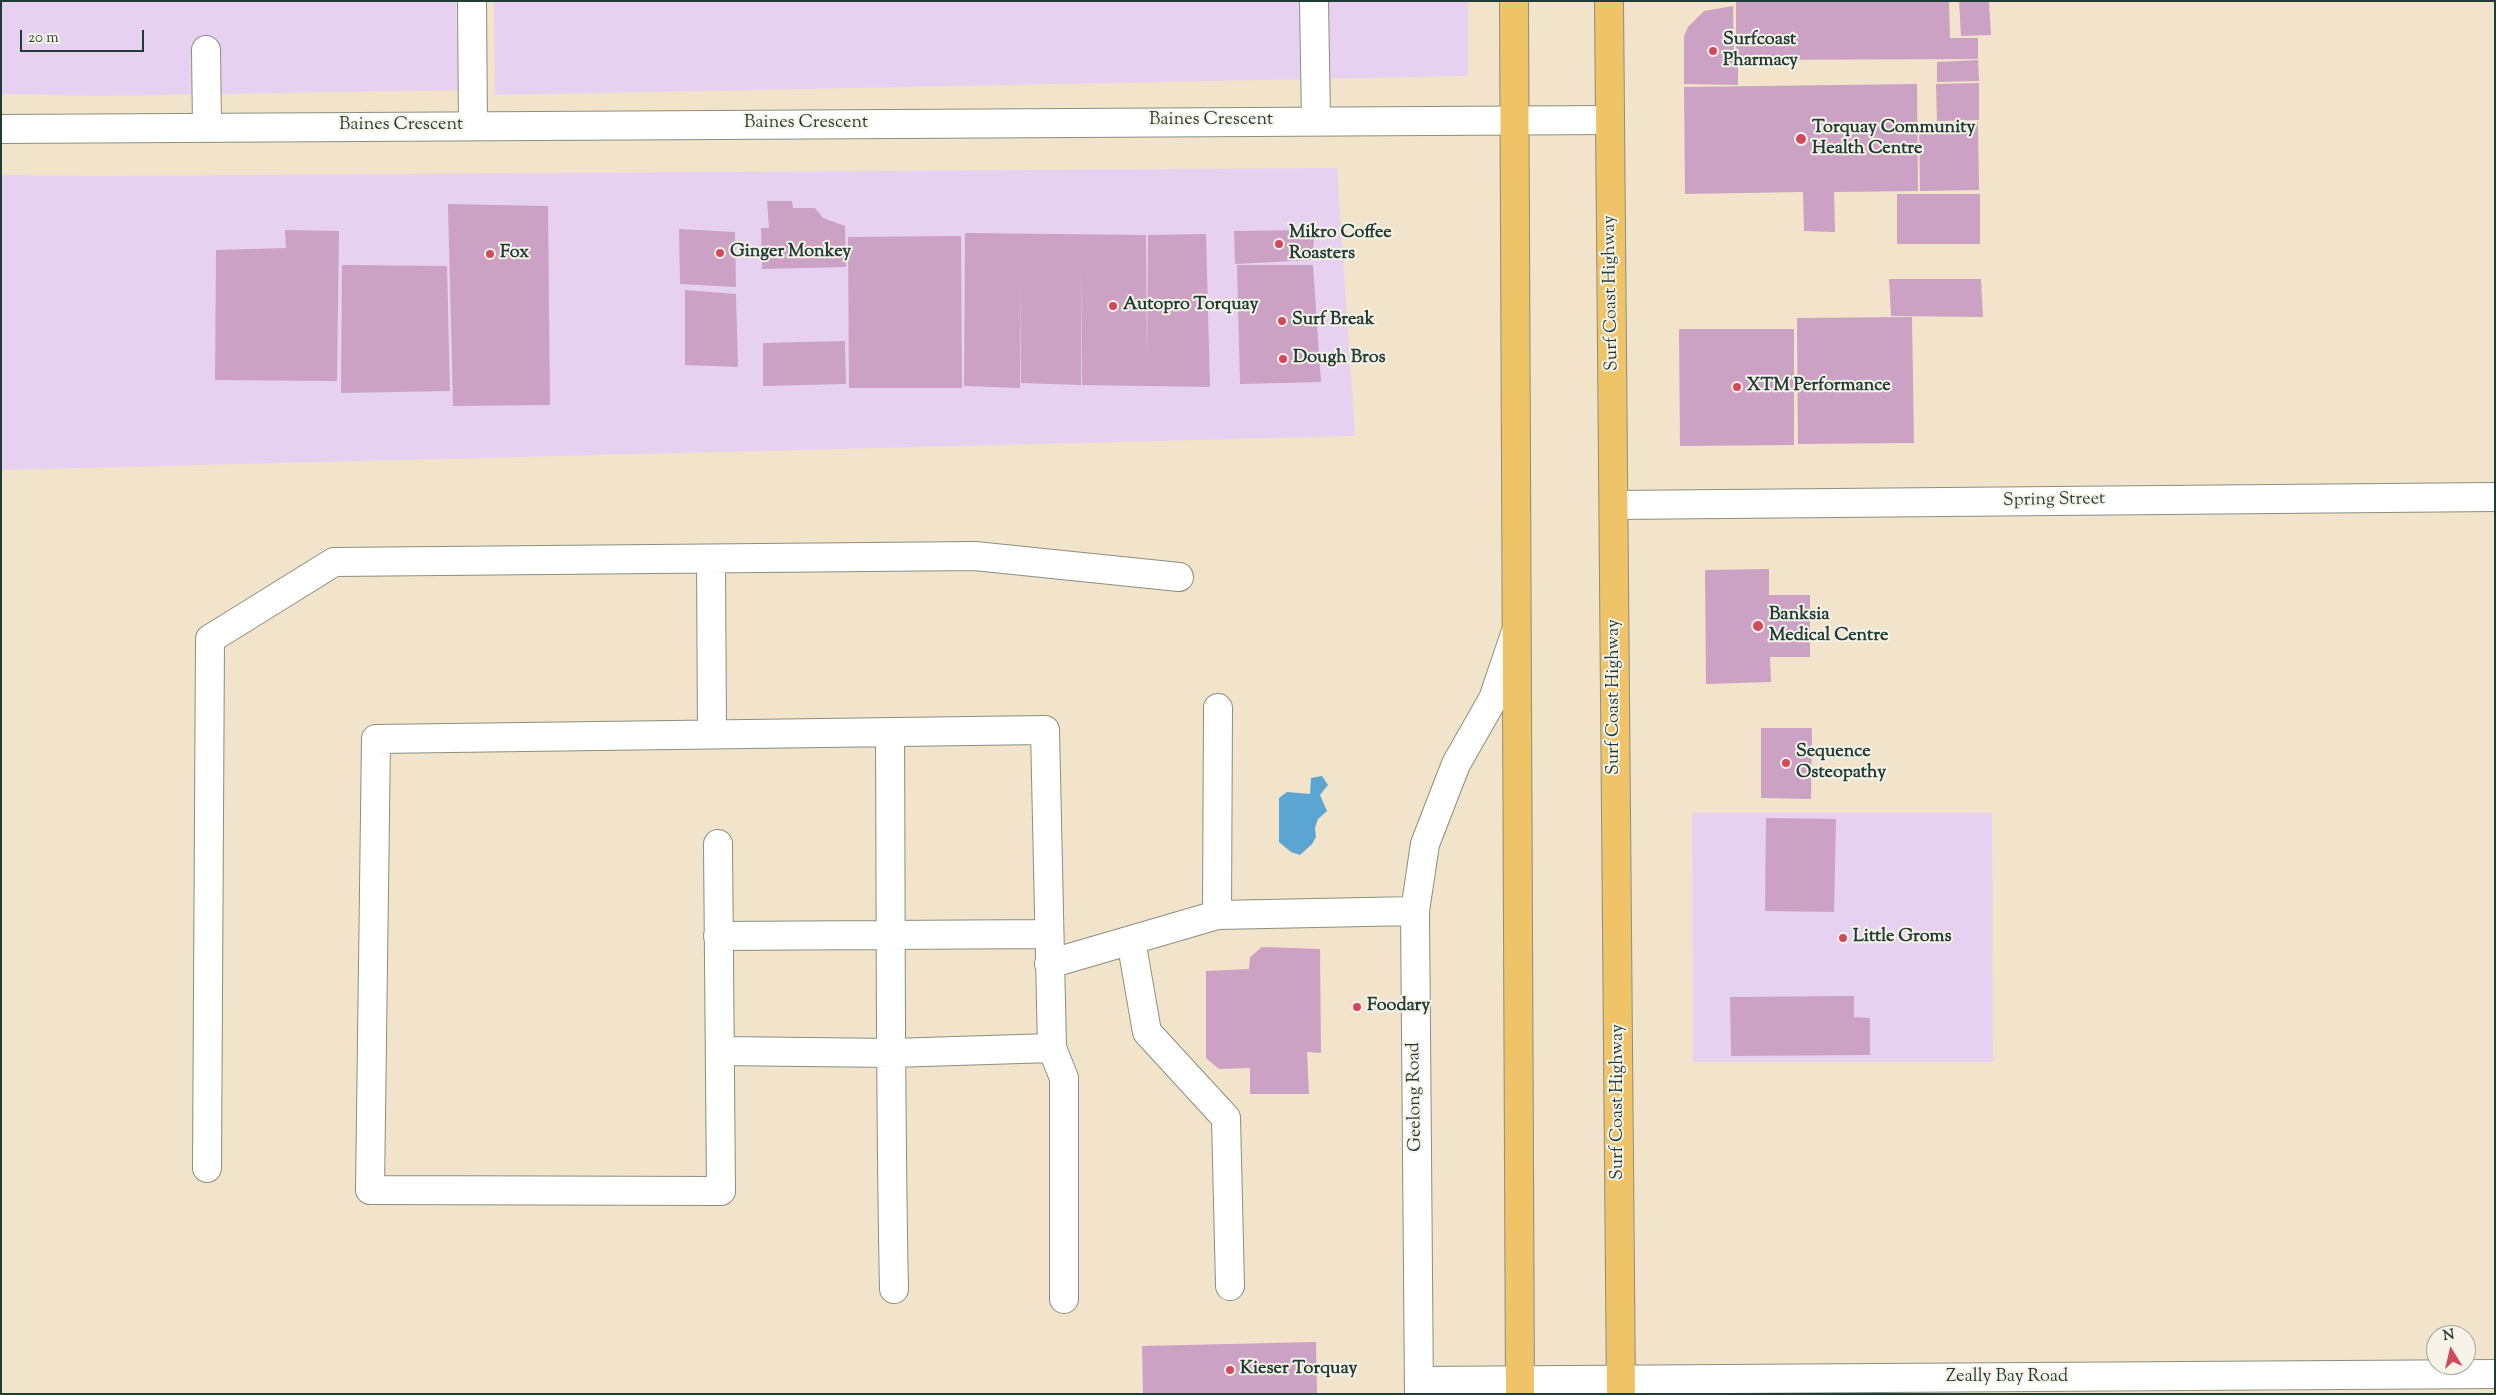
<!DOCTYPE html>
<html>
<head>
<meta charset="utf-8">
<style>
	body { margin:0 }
	#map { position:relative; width:2496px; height:1395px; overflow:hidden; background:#f1e4ca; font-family:"Sorts Mill Goudy",serif }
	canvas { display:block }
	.frame { position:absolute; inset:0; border:2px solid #1f3d34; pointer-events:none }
	.north { position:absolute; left:2426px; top:1325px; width:50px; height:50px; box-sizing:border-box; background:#f7f3e8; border:1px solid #a1aaa0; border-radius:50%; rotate:351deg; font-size:14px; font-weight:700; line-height:20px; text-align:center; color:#1f3d34 }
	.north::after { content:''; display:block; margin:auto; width:18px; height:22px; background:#d1495b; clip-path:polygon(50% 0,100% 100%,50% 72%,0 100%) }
	.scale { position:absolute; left:20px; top:30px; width:124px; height:22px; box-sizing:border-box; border:2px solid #1f3d34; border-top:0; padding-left:6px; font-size:15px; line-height:18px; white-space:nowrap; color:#1f3d34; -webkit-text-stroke:4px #f7f3e8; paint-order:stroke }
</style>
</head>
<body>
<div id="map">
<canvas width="2496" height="1395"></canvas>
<div class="frame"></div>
<div class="north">N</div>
<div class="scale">20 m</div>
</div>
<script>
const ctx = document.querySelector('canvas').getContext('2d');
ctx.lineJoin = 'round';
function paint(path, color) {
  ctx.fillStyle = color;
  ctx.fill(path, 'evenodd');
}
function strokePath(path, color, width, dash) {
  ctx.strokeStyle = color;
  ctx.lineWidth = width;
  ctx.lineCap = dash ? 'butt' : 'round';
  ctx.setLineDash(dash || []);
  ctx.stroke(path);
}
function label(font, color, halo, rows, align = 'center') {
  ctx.font = font + ' "Sorts Mill Goudy",serif';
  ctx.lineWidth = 4;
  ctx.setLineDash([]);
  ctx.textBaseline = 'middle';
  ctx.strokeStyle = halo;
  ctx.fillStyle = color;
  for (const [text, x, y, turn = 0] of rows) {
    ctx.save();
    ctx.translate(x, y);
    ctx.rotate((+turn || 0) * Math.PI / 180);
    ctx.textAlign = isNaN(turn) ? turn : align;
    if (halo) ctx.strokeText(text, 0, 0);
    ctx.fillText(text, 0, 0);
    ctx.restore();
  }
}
const built = new Path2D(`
	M1,1h455l2,89 -357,6 -100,-2z
	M494,1h974v75l-973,19z
	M1337,168l18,268 -1354,34v-295l99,1z
	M1692,813h300l1,249h-300z`);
const water = new Path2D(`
	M1322,776l6,9 -8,10 7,16 -9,8 -3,9 1,9 -4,7 -12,11 -9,-3 -12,-10v-44l8,-6 23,2 1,-16z`);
const building = new Path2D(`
	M1736,1h213l1,37h28v21l-242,1z
	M1959,1h30l2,34 -30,1z
	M1733,6l1,55 4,1v23l-54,-1v-48l4,-9 16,-16z
	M1978,60l1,21 -42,1v-20z
	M1979,83v37l-42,1 -1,-37z
	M1917,84l1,107 -84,1 1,40 -31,-1 -1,-39 -118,2 -1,-107z
	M1978,122l1,68 -59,1 -1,-68z
	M1897,194h83v50h-83z
	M767,201h25l1,7h22l8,10 22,8 1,41 -84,2 -1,-41h8z
	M448,204l100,2 2,199 -97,1z
	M679,229l56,3 1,55 -56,-3z
	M285,230l54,1 -2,150 -122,-1 1,-130 70,-2z
	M1314,230l-1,30 -78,4 -1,-33z
	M965,233l181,2 1,125 1,-125 58,-1 4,153 -128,-2v-126l-1,126 -60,-2v-100l-1,105 -56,-2z
	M961,236l1,152h-113l-1,-151z
	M342,265l105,1 3,125 -109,2z
	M1237,265h76l8,117 -81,2z
	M1889,279h92l2,38 -92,-1z
	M685,290l51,4 2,73 -53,-2z
	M1912,317l2,126 -116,1 -1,-126z
	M1679,329h115v116l-114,1z
	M845,341l1,43 -83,2v-43z
	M1769,569v26h41v62h-40l1,25 -65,2 -1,-114z
	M1761,728h51l-1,71 -50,-1z
	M1766,818l70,1 -2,93 -69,-1z
	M1262,947l58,2 1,104 -14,-1 2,42h-59v-26l-31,1 -13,-11v-87l43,-2 1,-12z
	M1854,996v21l16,1v37l-139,1 -1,-59z
	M1316,1342l1,52h-174l-1,-48z`);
const minor = new Path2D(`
	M472,1l1,124
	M1314,1l2,120
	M206,50l1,77
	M1,129l1609,-9
	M1614,505l881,-8
	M711,559l1,175
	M890,732c1,186 0,372 4,557
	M718,844l3,347 -351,-1 6,-451 669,-9 7,318 12,30v221
	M1217,915l1,-207
	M718,936l331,-2
	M1131,940l16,92 79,86 4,168
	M1049,964l168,-49 198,-4
	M720,1051l172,2 160,-5
	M207,1168l3,-529 124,-77 641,-6 204,21
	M1419,1381l1076,-7
	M1419,1394l-4,-483 10,-67 31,-80 37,-65 22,-65`);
const major = new Path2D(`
	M1514,1l6,1393
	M1609,1l12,1393`);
const markers = [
	[1713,51,5,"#d1495b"],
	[1801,139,6,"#d1495b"],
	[1279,244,5,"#d1495b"],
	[720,253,5,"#d1495b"],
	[490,254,5,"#d1495b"],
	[1113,306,5,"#d1495b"],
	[1282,321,5,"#d1495b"],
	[1283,359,5,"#d1495b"],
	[1737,387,5,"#d1495b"],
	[1758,626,6,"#d1495b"],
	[1786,763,5,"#d1495b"],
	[1843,938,5,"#d1495b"],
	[1357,1007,5,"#d1495b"],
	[1230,1370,5,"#d1495b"]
];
const poiNames = [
	["Surfcoast",1723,41],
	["Pharmacy",1723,62],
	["Torquay Community",1812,129],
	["Health Centre",1812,150],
	["Mikro Coffee",1289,234],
	["Roasters",1289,255],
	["Ginger Monkey",730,253],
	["Fox",500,254],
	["Autopro Torquay",1123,306],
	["Surf Break",1292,321],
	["Dough Bros",1293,359],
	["XTM Performance",1747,387],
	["Banksia",1769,616],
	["Medical Centre",1769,637],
	["Sequence",1796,753],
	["Osteopathy",1796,774],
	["Little Groms",1853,938],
	["Foodary",1367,1007],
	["Kieser Torquay",1240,1370]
];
const streetNames = [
	["Baines Crescent",1211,121],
	["Baines Crescent",806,124],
	["Baines Crescent",401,126],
	["Surf Coast Highway",1612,293,-91],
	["Spring Street",2054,501,-1],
	["Surf Coast Highway",1615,697,-90],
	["Geelong Road",1416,1097,-91],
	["Surf Coast Highway",1619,1102,-90],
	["Zeally Bay Road",2007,1378]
];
paint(built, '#e6d2f0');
paint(water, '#5aa5d2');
paint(building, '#cba1c4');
strokePath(minor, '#88907f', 30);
strokePath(major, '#88907f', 30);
strokePath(minor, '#fff', 28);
strokePath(major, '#efc469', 28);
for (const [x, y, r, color] of markers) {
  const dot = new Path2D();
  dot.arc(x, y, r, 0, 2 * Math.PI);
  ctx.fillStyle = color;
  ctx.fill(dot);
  strokePath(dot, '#f7f3e8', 2);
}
label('bold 18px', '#1f3d34', '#f7f3e8', poiNames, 'left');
label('18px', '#1f3d34', '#f7f3e8', streetNames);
</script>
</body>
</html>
